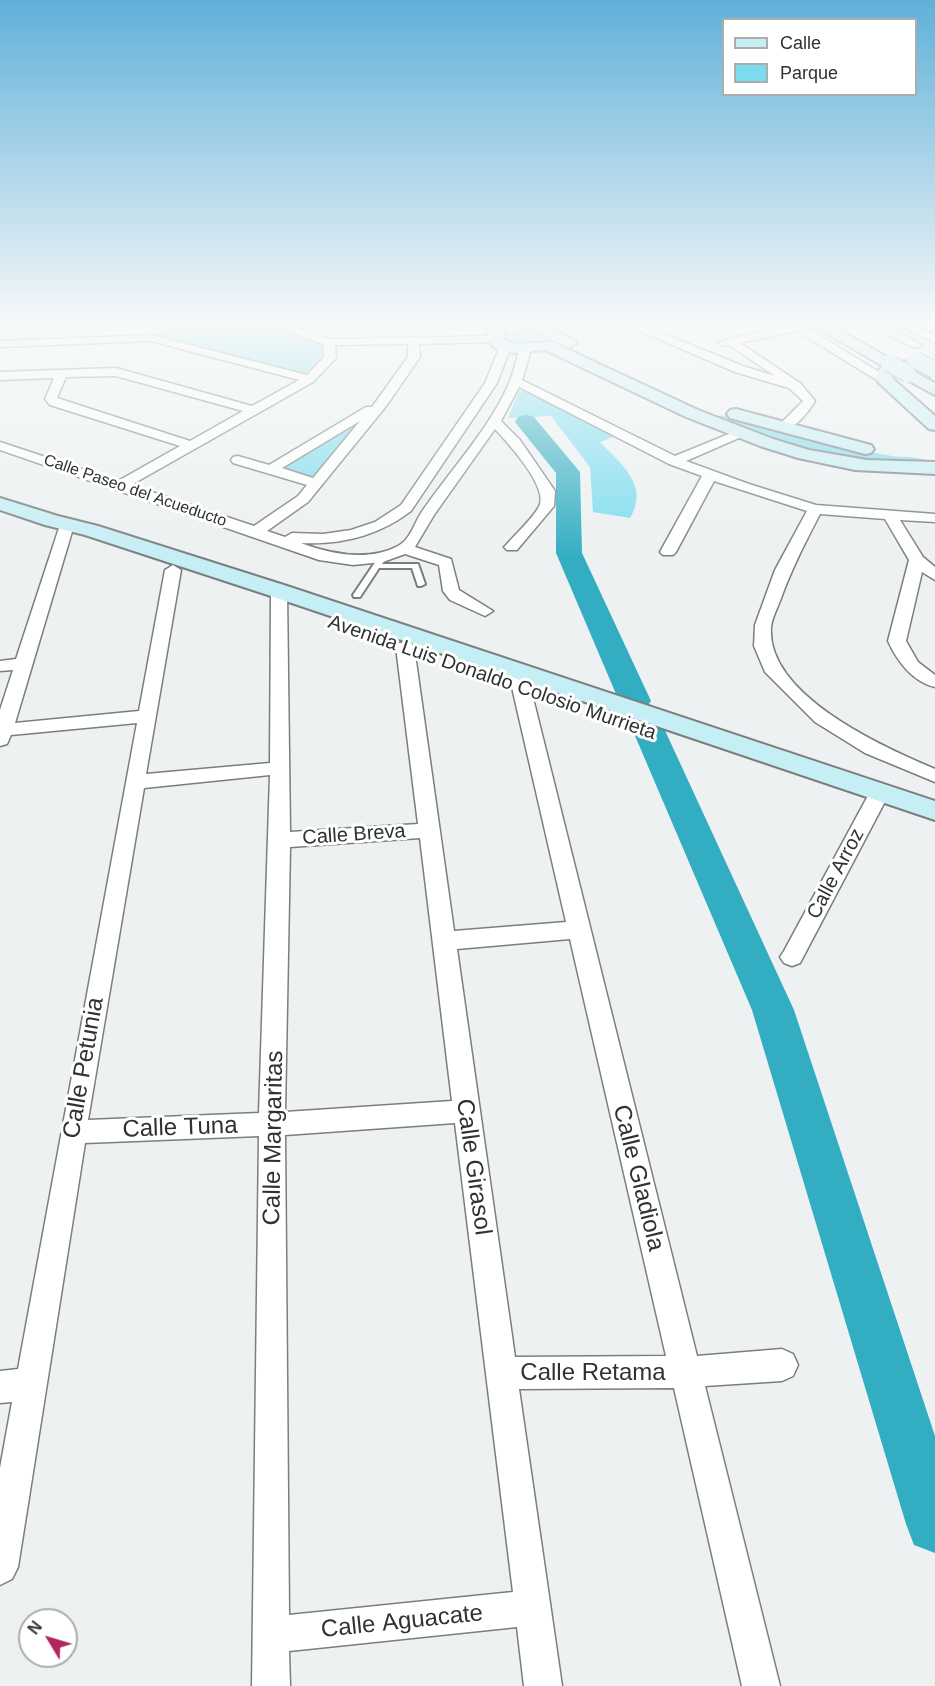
<!DOCTYPE html>
<html>
<head>
<meta charset="utf-8">
<style>
	body { margin:0 }
	#map { position:relative; width:935px; height:1686px; overflow:hidden; background:#edf1f2; font-family:Arial,sans-serif }
	canvas { display:block }
	.legend { position:absolute; left:722px; top:18px; width:195px; height:78px; box-sizing:border-box; background:#fff; border:2px solid #acadad; margin:0; padding:8px 10px; list-style:none; font-size:18px; color:#303232 }
	.legend li { display:flex; align-items:center; gap:12px; height:30px }
	.legend b { width:30px; border:2px solid #acadad }
	.north { position:absolute; left:18px; top:1608px; width:60px; height:60px; box-sizing:border-box; background:#fff; border:2px solid #acadad; border-radius:50%; rotate:308deg; font-size:16px; font-weight:700; line-height:24px; text-align:center; color:#303232 }
	.north::after { content:''; display:block; margin:auto; width:21px; height:27px; background:#b22560; clip-path:polygon(50% 0,100% 100%,50% 72%,0 100%) }
</style>
</head>
<body>
<div id="map">
<canvas width="935" height="1686"></canvas>
<ul class="legend">
<li><b style="height:8px;background:#c6eef5"></b>Calle</li>
<li><b style="height:16px;background:#7cdcee"></b>Parque</li>
</ul>
<div class="north">N</div>
</div>
<script>
const ctx = document.querySelector('canvas').getContext('2d');
ctx.lineJoin = 'round';
function paint(path, color) {
  ctx.fillStyle = color;
  ctx.fill(path, 'evenodd');
}
function strokePath(path, color, width, dash) {
  ctx.strokeStyle = color;
  ctx.lineWidth = width;
  ctx.lineCap = dash ? 'butt' : 'round';
  ctx.setLineDash(dash || []);
  ctx.stroke(path);
}
function label(font, color, halo, rows, align = 'center') {
  ctx.font = font + ' Arial,sans-serif';
  ctx.lineWidth = 6;
  ctx.setLineDash([]);
  ctx.textBaseline = 'middle';
  ctx.strokeStyle = halo;
  ctx.fillStyle = color;
  for (const [text, x, y, turn = 0] of rows) {
    ctx.save();
    ctx.translate(x, y);
    ctx.rotate((+turn || 0) * Math.PI / 180);
    ctx.textAlign = isNaN(turn) ? turn : align;
    if (halo) ctx.strokeText(text, 0, 0);
    ctx.fillText(text, 0, 0);
    ctx.restore();
  }
}
const built = new Path2D(`
	M864,322h71v36l-42,-20z`);
const green = new Path2D(`
	M160,322h100l66,21 -7,18 -14,13 -148,-37z
	M530,326l24,11c-15,14 -35,9 -53,4l-1,-9z
	M519,391h7l87,46 -13,5c21,22 50,43 30,76l-37,-6 -3,-45 -39,-51 -43,2z
	M375,408l-61,73 -40,-12z
	M733,415c51,14 102,31 154,40 13,3 31,0 41,7v4h-39l-101,-18 -73,-28 3,-4z`);
const river = new Path2D(`
	M526,415l8,2 46,55 2,81 69,148 -5,7 -11,2 -11,-2 -5,-7 -63,-148v-80l-41,-51 3,-5z
	M646,714l11,3 5,7 132,286 141,426v117l-21,-8 -8,-21 -154,-514 -122,-286 5,-7z`);
const path = new Path2D(`
	M584,342l33,-10`);
const lane = new Path2D(`
	M914,322h7l14,7v4z
	M378,558h6l1,2 -3,4h36l7,20 -4,2h-3l-6,-18h-33l-19,29h-6l-1,-2z`);
const street = new Path2D(`
	M0,322h7l-3,7 -4,1z
	M263,322h16l51,17 164,-3 6,3 -6,3 -75,2 1,13 -33,48 -79,97 -41,29 18,6 7,-4 31,1 28,-4 24,-8 26,-17 84,-122 16,-39h8l2,2 -14,37 -86,128c-33,25 -70,34 -110,32 30,11 66,19 97,3 12,-6 16,-22 23,-33 29,-43 69,-84 89,-132 4,-10 6,-21 9,-31l6,-3 6,3 -9,30 153,76 61,-25 5,-1 7,4 -62,27 63,23 67,21 119,9v8l-35,-2 23,37 12,10v13l-13,-8 -16,69 12,21 17,13v12c-22,-5 -38,-26 -47,-46l21,-81 -24,-41 -65,-5c-15,29 -29,56 -40,87 -3,8 -8,17 -9,26 -5,68 112,120 164,142v13l-70,-29 -50,-31 -50,-50 -11,-26 1,-21 20,-55 32,-59 -93,-30 -38,71 -3,3h-10l-3,-3 42,-76 -33,-12 -150,-77 -18,34 19,19 35,51 -1,15 -37,44h-10l-3,-3 3,-3c8,-9 30,-30 33,-40 6,-19 -32,-61 -45,-75l-61,86 -19,32 36,12 8,31 34,21 -8,5 -35,-16 -7,-9 -4,-26 -34,-11 -22,8 -30,3 -34,-5 -319,-110v-8l118,39 62,-35 -130,-41 -5,-6 9,-21 -54,2v-8l116,-4 136,38 47,-26 -148,-39 -151,6v-6l151,-6 156,40 17,-18 -1,-13zM408,344v13l-36,50h-6l-97,58 -31,-9 -5,1 -2,3 2,3 74,22 -9,11 -44,30 -123,-41 182,-103 23,-24 -1,-13zM116,376l127,35 -53,30 -133,-43 9,-21zM360,421l-47,57 -31,-10z
	M619,322h15l109,44 32,10 -46,-31 -5,1 -6,-3 6,-3 65,-14 -4,-4h13l92,57 -2,3h-8l-83,-51 -57,12 60,40 15,18c-7,12 -19,26 -32,30l-6,-4 26,-26 -14,-13 -54,-16z
	M864,322h14l44,23 -6,3 -4,-1z
	M898,322h11l26,14v7l-36,-18z
	M67,521l7,4 -59,198 124,-12 26,-141 8,-5 8,5 -35,204 124,-11 1,-172 8,-5 6,2 2,3 3,241 128,-8 -22,-177 3,-4h12l3,4 40,284 112,-9 -58,-252 3,-4h12l3,4 171,686 85,-7 11,5 5,11 -5,11 -11,5 -77,5 75,300h-38l-68,-298 -155,1 43,297h-38l-7,-59 -228,24 1,35h-38l7,-550 -174,7 -67,424 -6,12 -12,6v-117l12,-66 -12,1v-32l18,-2 119,-646 -126,12 -4,9 -7,2v-36l13,-40 -13,1v-10l16,-2 44,-134zM270,775l-11,338 -171,7 56,-332zM420,838l32,263 -167,11 5,-265zM570,939l96,417 -151,1 -58,-408zM455,1123l58,469 -224,23 -4,-480z
	M880,785l7,2 3,5 -90,171 -8,3 -8,-3 -4,-6 4,-6 86,-159 3,-5z`);
const secondary = new Path2D(`
	M485,322h14l5,8 -2,7 9,6 8,1 33,-2 146,68 75,29 36,11 58,10 68,2v12l-80,-4 -57,-12 -38,-12 -74,-29 -141,-67 -33,3 -18,-6 -8,-8 3,-9z
	M517,322h19l38,18 3,3 -8,5 -5,-2z
	M807,322h18l71,40 32,-2 2,3 -2,3 -19,3 26,14v12l-33,-18 -2,-3 4,-4 -7,1 -5,7 43,38v14l-6,-1 -51,-47 -2,-3 1,-7 6,-6z
	M736,409l135,36 3,4 -3,4 -6,1 -135,-36 -3,-4 3,-4z
	M0,498l58,18 40,10 189,60 648,215v19l-664,-224 -186,-61 -40,-10 -45,-15z`);
const secondaryBridge = new Path2D(`
	M916,360l19,10
	M889,363l19,11`);
const farStreetnames = [
	["Calle Paseo del Acueducto",135,491,19]
];
const streetNames = [
	["Avenida Luis Donaldo Colosio Murrieta",492,678,19],
	["Calle Breva",354,835,-4],
	["Calle Arroz",836,874,-62]
];
const nearStreetnames = [
	["Calle Petunia",84,1068,-80],
	["Calle Tuna",180,1128,-2],
	["Calle Margaritas",274,1138,-89],
	["Calle Girasol",473,1167,82],
	["Calle Gladiola",638,1178,76],
	["Calle Retama",593,1373],
	["Calle Aguacate",402,1622,-6]
];
paint(built, '#d9e7ea');
paint(green, '#7cdcee');
paint(river, '#33adc2');
strokePath(lane, '#7a7e7f', 4);
strokePath(street, '#7a7e7f', 3);
strokePath(secondary, '#7a7e7f', 4);
strokePath(path, '#9a9d9e', 2, [1, 3]);
paint(lane, '#fff');
paint(street, '#fff');
paint(secondary, '#c6eef5');
strokePath(secondaryBridge, '#7a7e7f', 18, []);
strokePath(secondaryBridge, '#c6eef5', 16);
const sky = ctx.createLinearGradient(0, 0, 0, 558);
sky.addColorStop(0, '#5fb1d9');
sky.addColorStop(0.58, '#f7f9f9');
sky.addColorStop(1, '#f7f9f900');
ctx.fillStyle = sky;
ctx.fillRect(0, 0, 935, 558);
label('16px', '#303232', '#fff', farStreetnames);
label('20px', '#303232', '#fff', streetNames);
label('24px', '#303232', '#fff', nearStreetnames);
</script>
</body>
</html>
